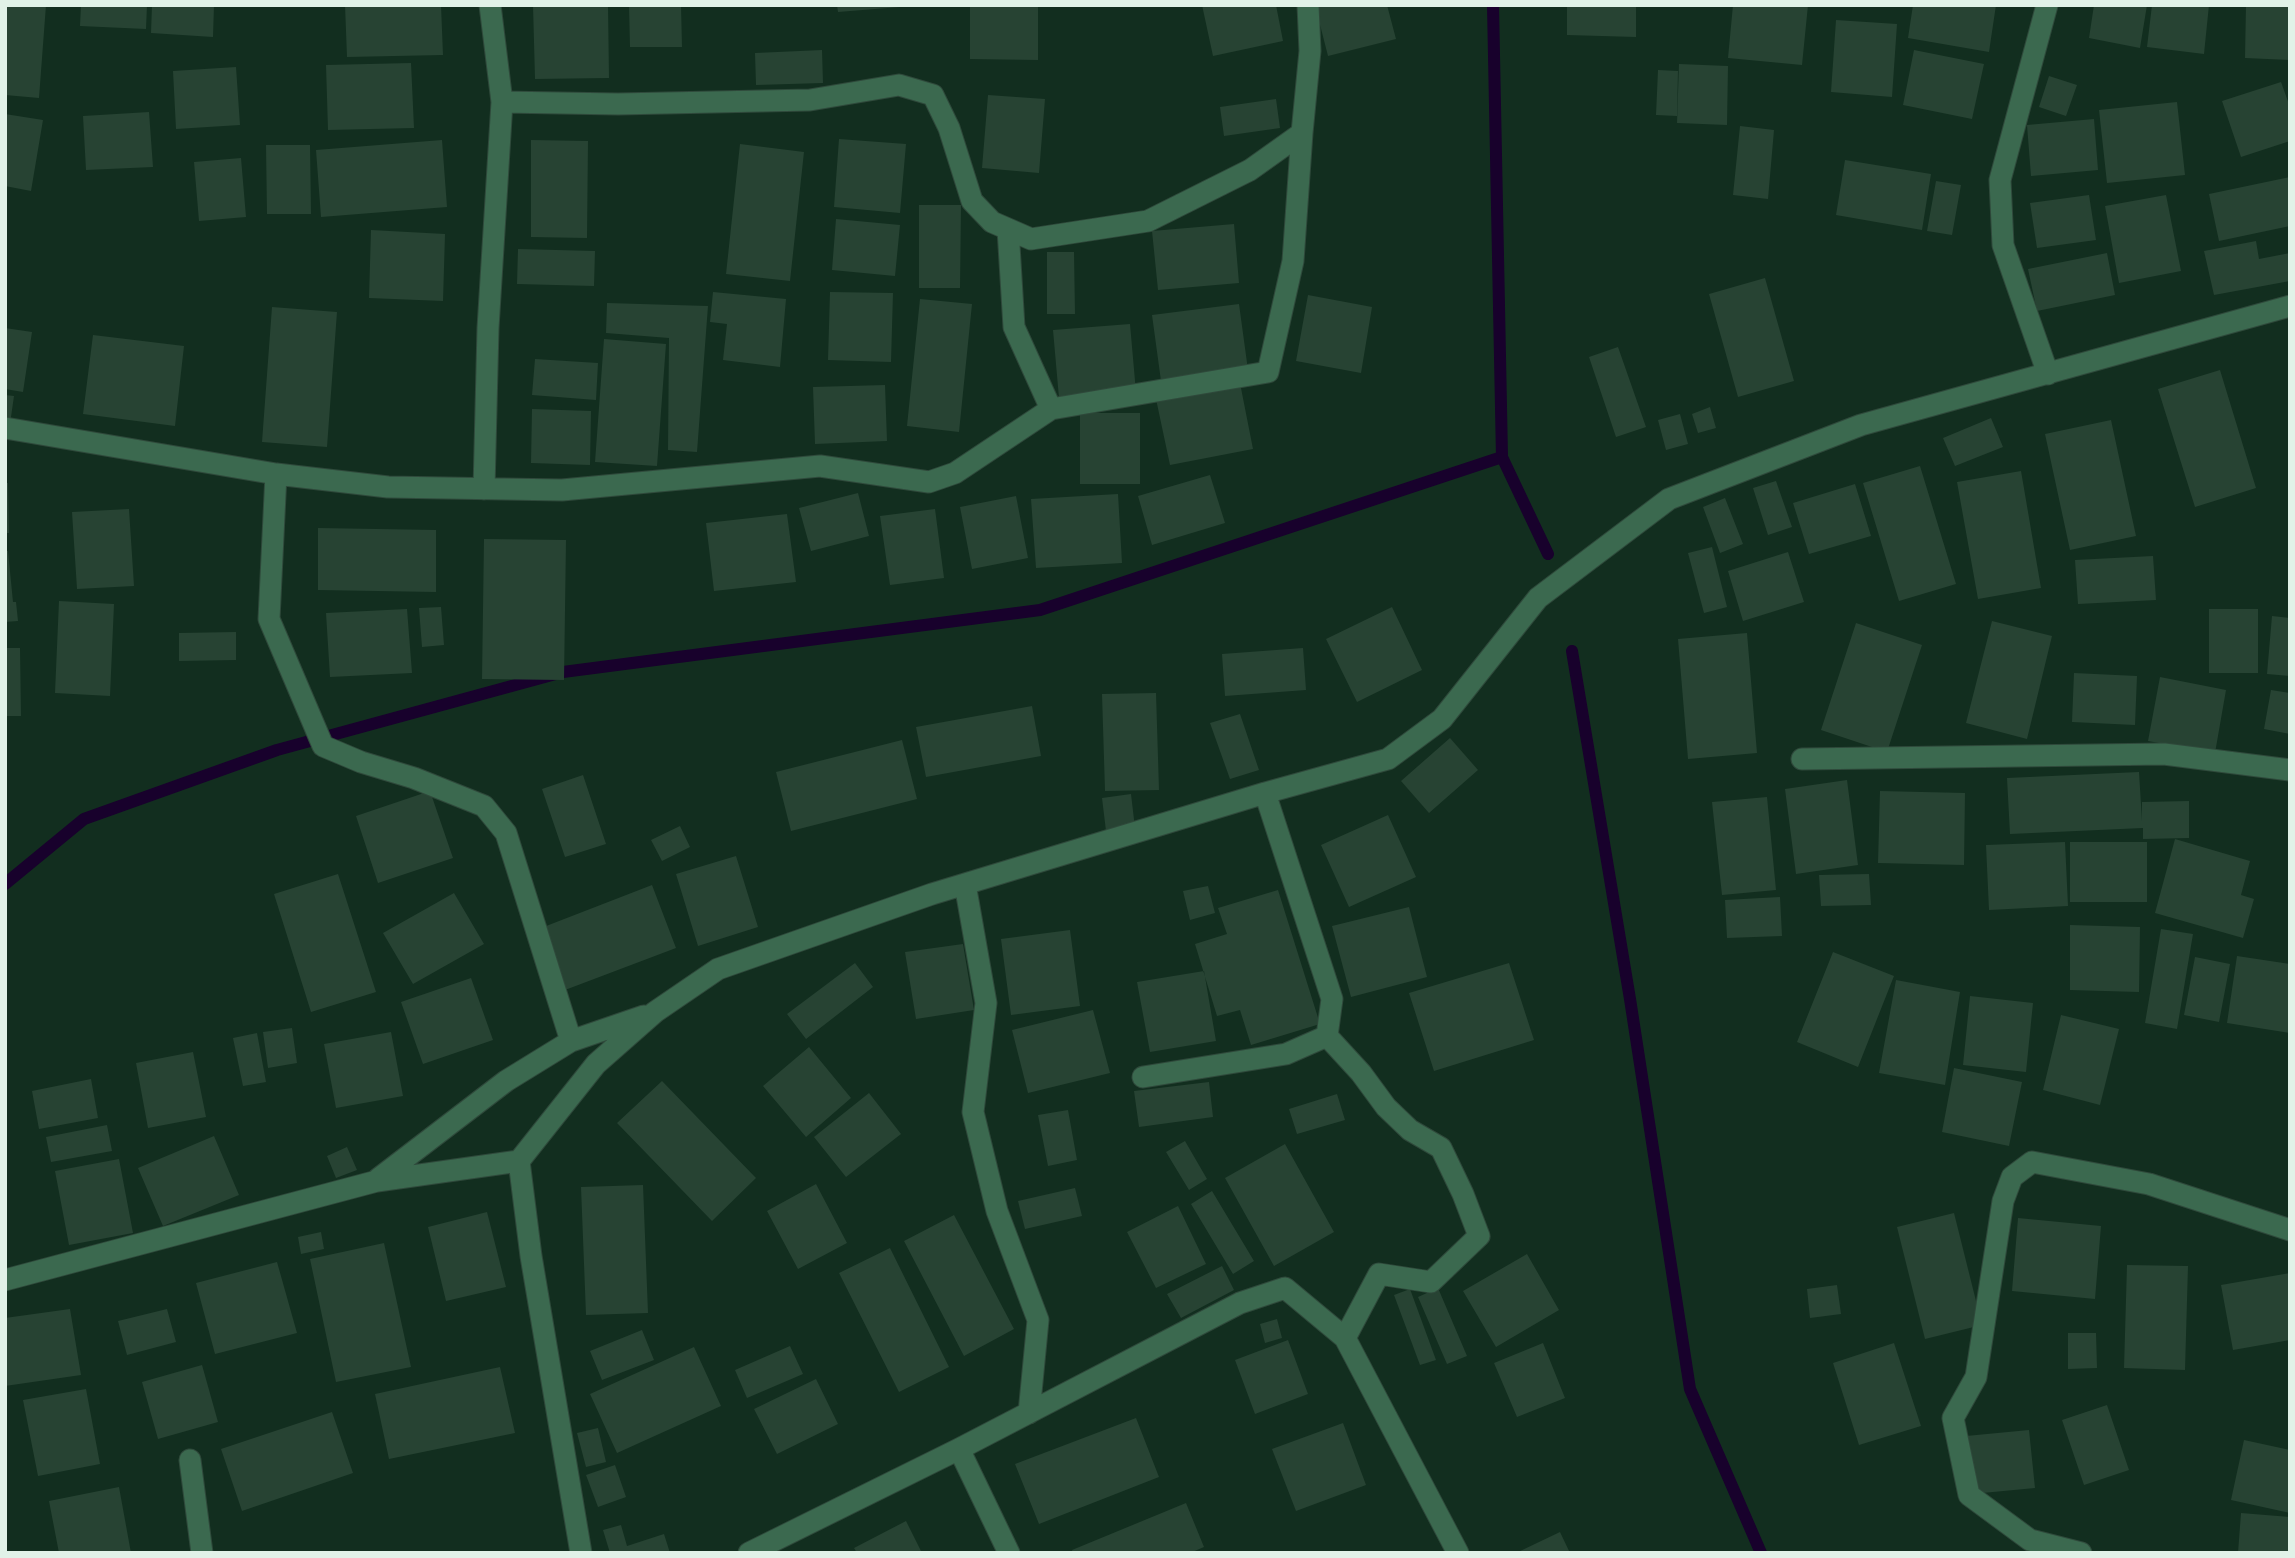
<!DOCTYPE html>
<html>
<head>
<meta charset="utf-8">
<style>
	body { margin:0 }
	#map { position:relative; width:2295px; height:1558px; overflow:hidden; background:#122e1f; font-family:"Noto Sans",sans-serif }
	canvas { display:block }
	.frame { position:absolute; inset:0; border:7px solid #e1f2e8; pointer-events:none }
</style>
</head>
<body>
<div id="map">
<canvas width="2295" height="1558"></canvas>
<div class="frame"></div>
</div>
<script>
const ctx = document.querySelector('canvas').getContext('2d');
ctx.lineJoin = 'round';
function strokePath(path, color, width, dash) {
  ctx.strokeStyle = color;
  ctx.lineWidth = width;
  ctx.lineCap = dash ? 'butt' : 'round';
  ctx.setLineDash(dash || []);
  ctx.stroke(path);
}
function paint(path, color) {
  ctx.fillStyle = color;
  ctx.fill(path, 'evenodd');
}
const stream = new Path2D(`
	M1493,5l9,452 46,97
	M1572,651l58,348 60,390 71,164
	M5,884l79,-65 193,-69 286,-78 477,-62 462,-153`);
const building = new Path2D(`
	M5,5h41l-7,93 -34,-3z
	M81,5h66l-1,24 -66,-3z
	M152,5h62l-1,32 -62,-4z
	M345,5h96l2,50 -96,2z
	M533,5h75l1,73 -74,1z
	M629,5h52l1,42h-52z
	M837,5h63v2l-62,5z
	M970,5h68v55l-68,-1z
	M1202,5h74l7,36 -70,15z
	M1315,5h72l9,34 -68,17z
	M1567,5h69v32l-69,-2z
	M1733,5h75l-6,60 -74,-7z
	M1913,5h83l-7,47 -81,-14z
	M2094,5h53l-7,43 -51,-10z
	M2152,5h57l-5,49 -57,-7z
	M2246,5h44v55l-45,-2z
	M1836,20l61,4 -5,73 -61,-5z
	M822,50l1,33 -67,2 -1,-32z
	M1914,50l70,14 -12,55 -69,-14z
	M411,63l3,65 -86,2 -2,-65z
	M1679,64l49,2 -1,59 -50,-2z
	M236,67l4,58 -64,4 -3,-58z
	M1658,70l20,1 -1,45 -21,-1z
	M2049,76l28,9 -11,31 -27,-9z
	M2281,82l9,25v34l-49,16 -19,-56z
	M988,95l57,4 -6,74 -57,-5z
	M1276,99l4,29 -56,8 -4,-29z
	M2177,102l8,73 -78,8 -8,-73z
	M149,112l4,55 -67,3 -3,-54z
	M5,114l38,6 -12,71 -26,-5z
	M2094,119l4,51 -67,6 -4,-51z
	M1740,126l34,4 -6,69 -35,-4z
	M839,139l67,5 -6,69 -66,-6z
	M442,140l5,67 -126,10 -5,-67z
	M531,140l57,1 -1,97 -56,-1z
	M740,144l64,8 -14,129 -64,-7z
	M266,145h44l1,69h-44z
	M241,158l5,59 -47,4 -5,-59z
	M1845,160l86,14 -9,56 -86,-15z
	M2290,177v49l-71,15 -10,-47z
	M1936,181l25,4 -9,50 -25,-4z
	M2089,195l7,45 -59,8 -7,-45z
	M2166,195l15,76 -62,12 -14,-77z
	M919,205h42l-1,83h-41z
	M836,219l64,6 -5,51 -63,-6z
	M1234,224l5,59 -81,7 -6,-59z
	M371,230l74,4 -2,67 -74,-3z
	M2256,241l3,18 31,-6v28l-76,14 -10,-44z
	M518,249l77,2 -1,35 -77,-2z
	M1047,252h27l1,62h-28z
	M2107,253l8,42 -78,16 -9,-42z
	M1765,278l29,103 -56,16 -29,-103z
	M713,292l73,7 -6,68 -57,-7 4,-36 -17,-2z
	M830,292l63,1 -2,69 -63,-2z
	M1308,295l64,12 -11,66 -65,-12z
	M920,299l52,5 -13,128 -52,-6z
	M607,303l101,3 -11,146 -29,-2 1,-112 -63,-5z
	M1239,304l9,66 -87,11 -9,-66z
	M272,307l65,5 -10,135 -65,-5z
	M1130,324l6,68 -77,6 -6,-68z
	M5,328l27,4 -9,60 -18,-3z
	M93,335l91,11 -9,80 -92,-12z
	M604,339l62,5 -9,122 -62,-4z
	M1618,347l28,80 -30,10 -27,-80z
	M535,359l63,4 -2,37 -64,-5z
	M2220,370l36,118 -61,19 -37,-118z
	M1240,383l13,66 -83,16 -14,-66z
	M885,385l2,56 -72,3 -2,-57z
	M5,395l9,1 -4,28 -5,-1z
	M1710,407l6,21 -18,5 -6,-19z
	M532,409l59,2 -1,54 -59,-2z
	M1080,413h60v71h-60z
	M1680,414l8,30 -22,6 -8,-30z
	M1991,418l12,29 -48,19 -12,-28z
	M2111,420l25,116 -66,14 -25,-116z
	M1920,466l36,118 -57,17 -36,-118z
	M2021,471l20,117 -63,11 -21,-117z
	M1210,475l15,48 -73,22 -14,-49z
	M1776,481l16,46 -24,8 -15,-47z
	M5,483h3l1,50h-4z
	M1855,484l16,52 -62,18 -16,-51z
	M858,493l11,43 -58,15 -12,-43z
	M1118,494l4,69 -86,5 -5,-69z
	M1016,496l12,62 -56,11 -12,-62z
	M1725,498l18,46 -23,9 -17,-46z
	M129,509l5,77 -57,3 -5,-77z
	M935,509l9,69 -54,7 -10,-69z
	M787,514l9,68 -82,9 -8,-68z
	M318,528l118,2v62l-118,-2z
	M484,539l82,1 -2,140 -82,-1z
	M1712,547l15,60 -23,6 -16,-60z
	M5,551h3l5,51h3l2,19 -13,1z
	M1788,552l16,50 -61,19 -15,-50z
	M2153,556l3,44 -78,4 -3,-44z
	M59,601l55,3 -4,92 -55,-3z
	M441,607l3,38 -22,2 -3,-39z
	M1392,607l30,63 -65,32 -31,-63z
	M407,609l5,64 -82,4 -4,-64z
	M2209,609h49v64h-49z
	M2272,616l18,2v58l-23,-2z
	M1992,621l60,15 -25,103 -61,-16z
	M1856,623l66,22 -35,107 -66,-22z
	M236,632v28l-57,1v-28z
	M1747,633l10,120 -69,6 -10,-120z
	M5,648h15l1,68h-16z
	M1303,648l3,42 -81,6 -3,-42z
	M2074,673l63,3 -2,49 -63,-3z
	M2160,677l66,13 -11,63 -67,-12z
	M2271,690l19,3v41l-26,-5z
	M1156,693l3,97 -54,1 -3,-97z
	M1032,706l9,50 -115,21 -10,-50z
	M1240,714l19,56 -29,9 -20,-56z
	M1450,738l28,32 -49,43 -28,-32z
	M902,740l15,59 -126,32 -15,-59z
	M2139,772l3,49v-19l47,-1v37l-46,1v-11l-133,6 -3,-56z
	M583,775l23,69 -41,13 -23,-68z
	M1847,780l11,85 -62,9 -11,-85z
	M430,791l23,67 -75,25 -22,-67z
	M1880,791l85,2 -1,72 -86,-2z
	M1131,794l4,34 -29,3 -4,-33z
	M1767,797l9,93 -54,5 -10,-93z
	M1388,815l28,62 -67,30 -28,-62z
	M680,826l10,21 -28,14 -11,-21z
	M2175,839l75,22 -9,34 13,4 -11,39 -88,-25z
	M2065,842l3,64 -79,4 -3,-65z
	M2070,842h77v60h-77z
	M736,856l22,71 -60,19 -22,-72z
	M338,874l38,118 -65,20 -37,-118z
	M1869,874l2,31 -50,1 -2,-31z
	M652,885l24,63 -111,42 -24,-62z
	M1208,886l7,27 -25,7 -7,-29z
	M1278,890l42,134 -69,21 -11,-35 -23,6 -22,-72 32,-10 -9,-26z
	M454,893l30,51 -71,40 -30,-51z
	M1780,897l2,39 -55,2 -2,-38z
	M1409,907l18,70 -76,20 -19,-71z
	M2070,925l70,2 -1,65 -69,-2z
	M2161,929l32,5 -16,95 -32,-6z
	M1070,930l10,76 -69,9 -10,-76z
	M963,944l11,66 -58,9 -11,-67z
	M1833,952l61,24 -36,91 -61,-25z
	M2237,956l53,8v69l-63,-10z
	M2195,957l35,7 -11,58 -35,-7z
	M855,963l18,24 -67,52 -19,-25z
	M1509,963l25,77 -100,31 -25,-78z
	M1204,971l12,70 -66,11 -13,-70z
	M471,978l22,62 -70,24 -22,-62z
	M1896,980l64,12 -15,93 -66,-12z
	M1970,996l63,7 -7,69 -63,-7z
	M1093,1010l17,63 -82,20 -16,-63z
	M2061,1015l58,14 -19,76 -57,-15z
	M292,1028l5,35 -29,5 -5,-36z
	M391,1032l12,64 -67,12 -12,-64z
	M257,1033l9,49 -23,4 -10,-48z
	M809,1047l42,51 -45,39 -43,-51z
	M193,1052l13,65 -58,11 -12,-65z
	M1954,1068l68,14 -13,64 -67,-14z
	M91,1079l7,39 -59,11 -7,-38z
	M662,1081l94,97 -44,43 -95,-98z
	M1209,1082l4,35 -74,10 -5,-36z
	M869,1093l32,41 -55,43 -32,-40z
	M1337,1094l8,26 -48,14 -8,-25z
	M1068,1110l9,50 -29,6 -10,-51z
	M107,1125l5,26 -61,11 -5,-25z
	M214,1136l25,59 -76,31 -25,-58z
	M1185,1141l22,38 -18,11 -23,-38z
	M1285,1144l49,88 -60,34 -49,-88z
	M347,1147l10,23 -21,8 -9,-22z
	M119,1159l14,74 -64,12 -14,-74z
	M816,1184l31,59 -49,26 -31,-58z
	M643,1185l5,128 -62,2 -5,-128z
	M1075,1188l7,28 -57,13 -7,-28z
	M1212,1191l42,70 -21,13 -42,-70z
	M1178,1206l28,58 -50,24 -29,-56z
	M487,1212l19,75 -60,14 -18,-74z
	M1954,1213l28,112 -57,14 -28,-112z
	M954,1215l60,114 -50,27 -60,-115z
	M2018,1218l83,8 -6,73 -83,-8z
	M321,1232l3,17 -23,5 -3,-17z
	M384,1243l27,124 -75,15 -26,-123z
	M890,1248l59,119 -50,25 -60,-119z
	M1527,1254l32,56 -63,37 -33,-56z
	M277,1262l20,71 -82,21 -19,-71z
	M2127,1265l61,1 -3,104 -61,-2z
	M1222,1266l12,24 -53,28 -14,-24z
	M2290,1273v67l-57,10 -12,-65z
	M1837,1285l4,29 -31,4 -3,-29z
	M1438,1288l29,68 -20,8 -29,-67z
	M1410,1289l26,71 -16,5 -26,-70z
	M70,1309l11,66 -76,11v-68z
	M167,1309l9,33 -49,13 -9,-34z
	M1277,1319l5,19 -17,5 -5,-19z
	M642,1330l12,30 -52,20 -12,-29z
	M2068,1333h28l1,35 -29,1z
	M1288,1340l20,54 -53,20 -20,-54z
	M1543,1343l22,55 -48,19 -23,-54z
	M1894,1343l27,83 -62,19 -26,-82z
	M790,1346l13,28 -56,24 -12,-28z
	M694,1347l27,59 -104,47 -27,-59z
	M202,1365l16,57 -60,17 -16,-57z
	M500,1367l15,66 -126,26 -14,-65z
	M816,1379l22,45 -61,30 -23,-45z
	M86,1389l14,75 -62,12 -15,-76z
	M2107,1405l22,65 -45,15 -22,-65z
	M332,1412l21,61 -111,38 -21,-62z
	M1136,1418l23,59 -120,47 -24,-60z
	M1343,1423l23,62 -70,26 -24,-62z
	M598,1428l8,34 -20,5 -9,-34z
	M2029,1430l6,58 -63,6 -6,-58z
	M2244,1440l46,10v63l-59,-13z
	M615,1465l11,32 -28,10 -12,-32z
	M119,1487l12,66h-72l-10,-52z
	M1186,1503l18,44 -14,6h-117l-1,-3z
	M2241,1513l49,4v36h-52z
	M906,1521l16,32h-65l-3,-5z
	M621,1525l6,21 37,-12 6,19h-60l-7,-23z
	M1560,1532l10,21h-54z`);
const minor = new Path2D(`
	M2047,5l-47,175 3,65 45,129
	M502,102l116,2 192,-4 89,-15 34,10 16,33 23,73 20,21 39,17 117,-18 102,-51 52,-37
	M1008,229l6,98 37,82
	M5,428l271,46 112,13 174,3 258,-24 109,16 26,-9 96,-64 217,-37 25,-111 9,-128 8,-82 -2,-46
	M276,474l-7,145 54,127 38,16 53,16 70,28 22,27 65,208
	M484,489l4,-161 14,-226 -12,-97
	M1802,759l362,-5 126,16
	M965,884l21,119 -13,109 24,99 41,109 -9,93
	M1327,1036l34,37 25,34 24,23 31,18 22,46 16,42 -48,46 -52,-8 -34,64
	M1143,1077l143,-23 41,-18 5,-37 -67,-206
	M519,1161l12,95 50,297
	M378,1179l128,-98 65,-40 73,-25
	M5,1280l372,-99 142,-20 77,-97 59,-52 63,-43 214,-75 333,-101 123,-34 54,-40 96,-121 131,-99 192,-74 429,-119
	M959,1449l50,104
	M190,1460l12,93
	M749,1553l210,-104 281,-146 45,-15 60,50 113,215
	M2081,1553l-51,-13 -61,-45 -16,-77 23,-41 27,-176 9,-24 20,-15 117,22 141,46`);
strokePath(stream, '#18012c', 12);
paint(building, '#274333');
strokePath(minor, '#2f493b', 23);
strokePath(minor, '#3b694f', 21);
</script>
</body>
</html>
